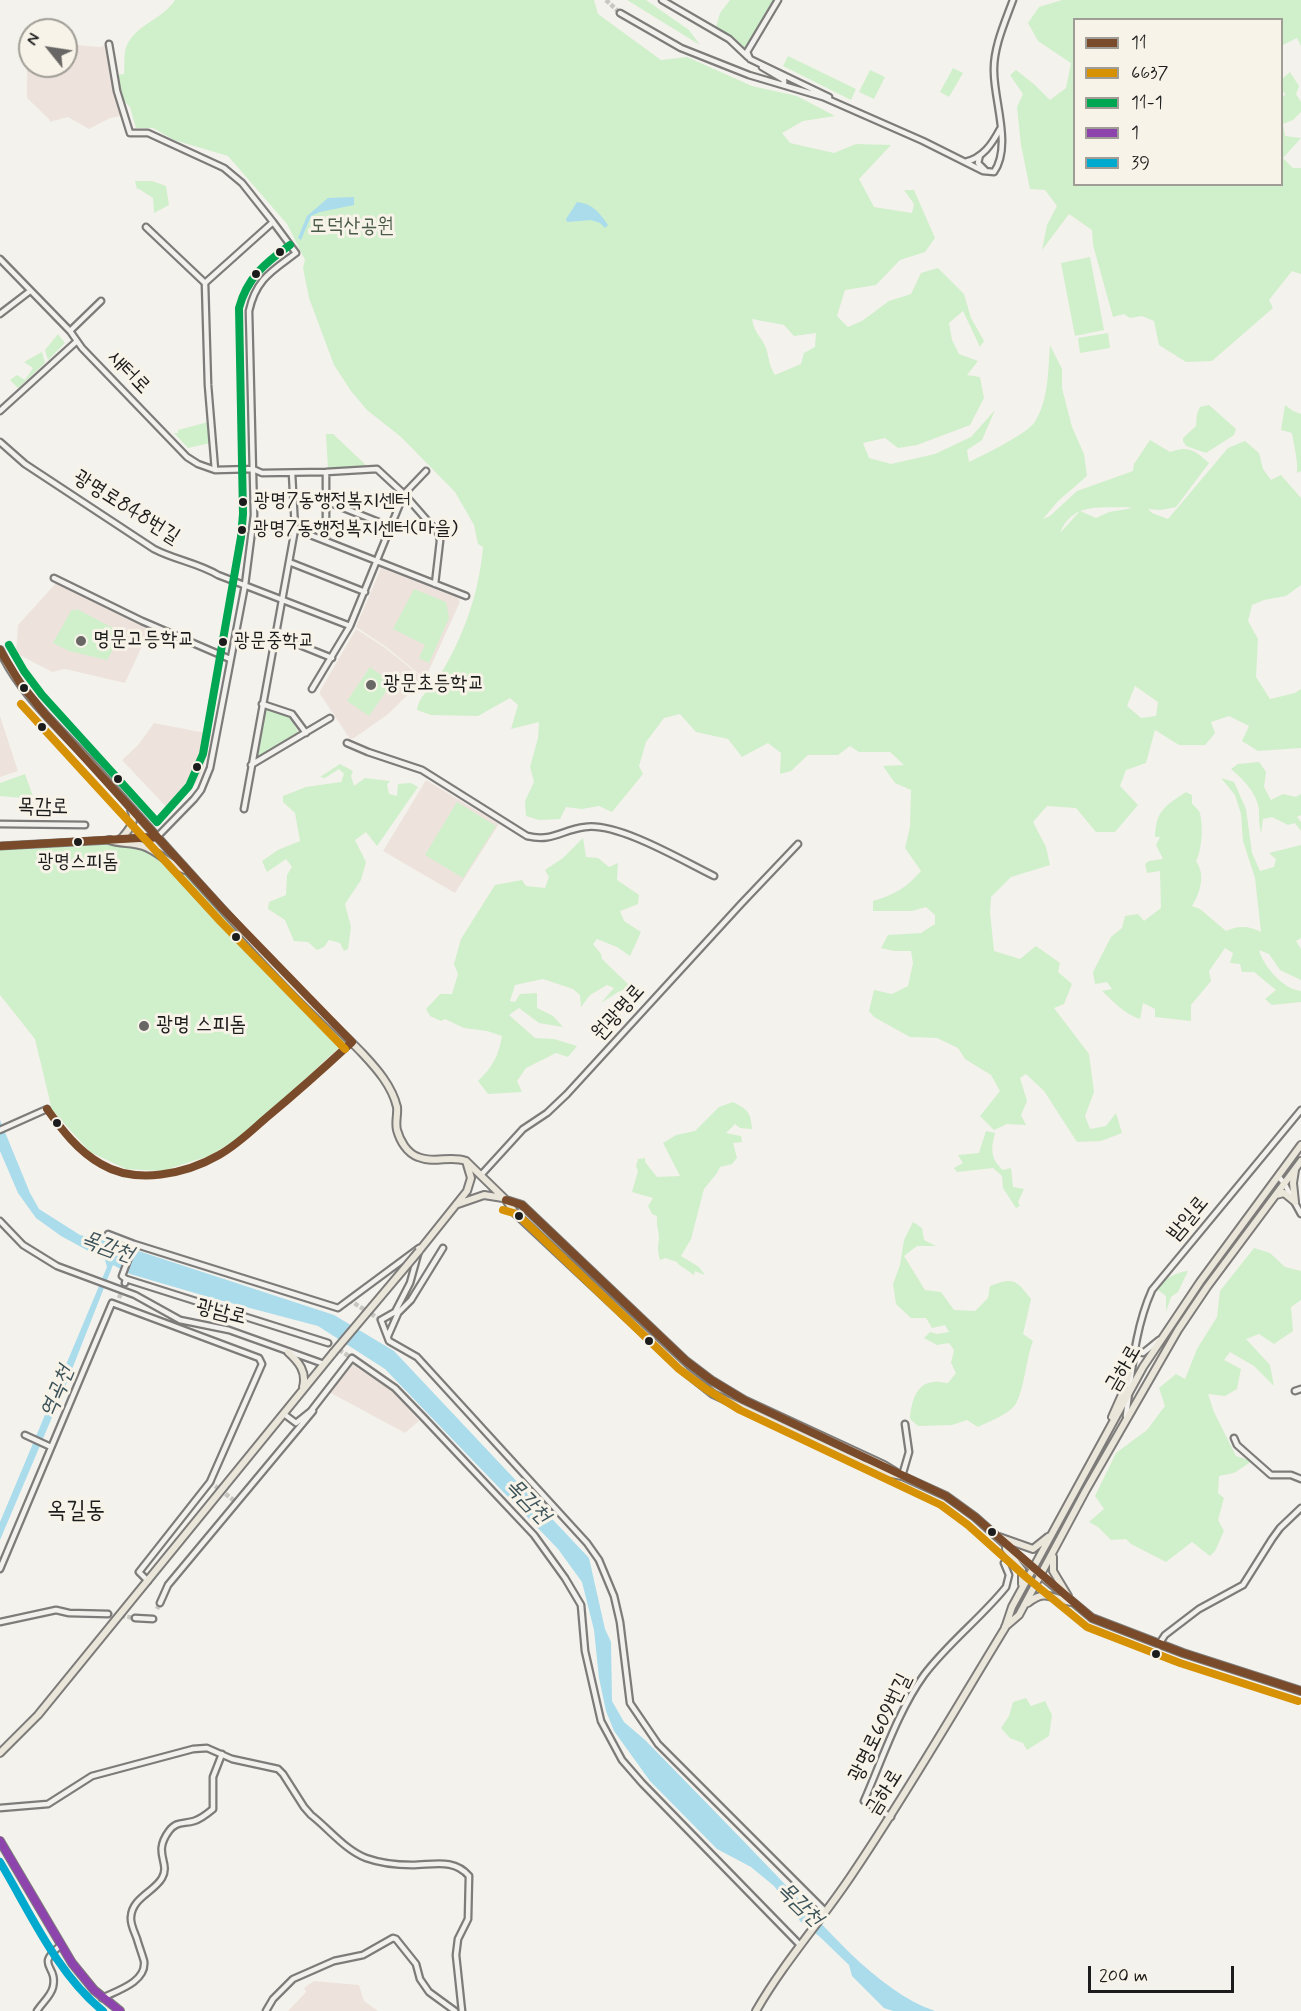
<!DOCTYPE html>
<html>
<head>
<meta charset="utf-8">
<style>
	body { margin:0 }
	#map { position:relative; width:1301px; height:2011px; overflow:hidden; background:#f4f2ec; font-family:Mynerve,sans-serif }
	canvas { display:block }
	.legend { position:absolute; left:1073px; top:18px; width:210px; height:168px; box-sizing:border-box; background:#f7f3e8; border:2px solid #9f9d96; margin:0; padding:8px 10px; list-style:none; font-size:18px; color:#1c1c1c }
	.legend li { display:flex; align-items:center; gap:12px; height:30px }
	.legend b { width:30px; border:2px solid #9f9d96 }
	.north { position:absolute; left:18px; top:18px; width:60px; height:60px; box-sizing:border-box; background:#f7f3e8; border:2px solid #9f9d96; border-radius:50%; rotate:300deg; font-size:16px; font-weight:700; line-height:24px; text-align:center; color:#1c1c1c }
	.north::after { content:''; display:block; margin:auto; width:21px; height:27px; background:#686765; clip-path:polygon(50% 0,100% 100%,50% 72%,0 100%) }
	.scale { position:absolute; left:1088px; top:1966px; width:146px; height:27px; box-sizing:border-box; border:3px solid #1c1c1c; border-top:0; padding-left:8px; font-size:18px; line-height:21px; white-space:nowrap; color:#1c1c1c; -webkit-text-stroke:4px #f7f3e8; paint-order:stroke }
</style>
</head>
<body>
<div id="map">
<canvas width="1301" height="2011"></canvas>
<ul class="legend">
<li><b style="height:8px;background:#7a4b2a"></b>11</li>
<li><b style="height:8px;background:#d69104"></b>6637</li>
<li><b style="height:8px;background:#00a651"></b>11-1</li>
<li><b style="height:8px;background:#8e44ad"></b>1</li>
<li><b style="height:8px;background:#00a9ce"></b>39</li>
</ul>
<div class="north">N</div>
<div class="scale">200 m</div>
</div>
<script>
const ctx = document.querySelector('canvas').getContext('2d');
ctx.lineJoin = 'round';
function paint(path, color) {
  ctx.fillStyle = color;
  ctx.fill(path, 'evenodd');
}
function strokePath(path, color, width, dash) {
  ctx.strokeStyle = color;
  ctx.lineWidth = width;
  ctx.lineCap = dash ? 'butt' : 'round';
  ctx.setLineDash(dash || []);
  ctx.stroke(path);
}
function label(font, color, halo, rows, align = 'center') {
  ctx.font = font + ' Mynerve,"Poor Story",sans-serif';
  ctx.lineWidth = 6;
  ctx.setLineDash([]);
  ctx.textBaseline = 'middle';
  ctx.strokeStyle = halo;
  ctx.fillStyle = color;
  for (const [text, x, y, turn = 0] of rows) {
    ctx.save();
    ctx.translate(x, y);
    ctx.rotate((+turn || 0) * Math.PI / 180);
    ctx.textAlign = isNaN(turn) ? turn : align;
    if (halo) ctx.strokeText(text, 0, 0);
    ctx.fillText(text, 0, 0);
    ctx.restore();
  }
}
const built = new Path2D(`
	M27,40h3v26h36v-22l34,3 9,-3 12,72 -11,2 -21,11 -21,-12 -19,5 1,-2 -23,-22z
	M381,568l77,30 2,4 -35,77 -40,-33 -29,-19z
	M56,583l94,46 -25,54 -60,-14 -13,3 -36,-19 2,-28z
	M356,629l28,18 40,32 -37,36 -33,23 -4,1 -30,-45v-3z
	M0,716l18,55 -18,6z
	M154,723l57,11 -7,33 -7,15 -27,29 -48,-51 16,-15z
	M426,780l73,44 -44,69 -72,-42z
	M351,1364l42,27 26,30 -14,12 -76,-41z
	M314,1981l45,4 5,16 14,10h-90l18,-19 -2,-4z`);
const green = new Path2D(`
	M175,0h419l4,14 63,46 26,-3 65,29 45,10 38,20 -32,5 -21,12 8,10 44,10 22,-9 35,1 -32,34 15,28 38,6 2,-9 -10,-14h10l21,48 -10,14 -25,8 -24,25 -31,5 -8,26 11,11 14,-6 27,-20 22,-7 10,-21 17,-5 26,26 7,24 13,23 -4,6 -17,-36 -14,12 3,17 7,14 19,7 -11,14 13,2 4,21 -14,27 -53,20 -19,3 -13,-10 -22,5 6,15 22,6 44,-10 36,-17 24,-27 -13,30 -15,10 2,12c13,-6 57,-28 65,-39 15,-22 14,-53 16,-78l12,24v19l10,39 12,27 3,22 -29,25 -15,18 7,-3 27,-25 56,-20 1,-7 16,-24 20,12c19,-7 25,-1 39,11l-33,44 -16,3 -12,-1 4,4 16,6 60,-71 17,-7 14,12 4,16 8,11 10,-5 20,23v87l-15,11 -22,4 -12,5 -4,16 10,18 -2,38 14,22 25,-6 6,-4v59l-43,3 -16,-10 7,-15 -20,-10 -18,6 4,11 -10,12h-26l-24,-15 -9,33 -20,7 -6,16 18,19 -23,27h-19l-20,-24 -29,-2 -14,16 13,25 4,18 -39,12 -20,20 -1,15 4,39 26,8 16,-13 24,17 -2,9 14,12 -8,20 -10,4 35,46 5,38 -9,24 5,13 16,-3 10,-13 6,20 -21,8 -24,1 -33,-51 -18,-17 -6,4 7,23 -6,14 5,10 -19,-1 -13,6 -14,-14 20,-25 -9,-16 -26,-16 -7,-11 -21,-10 -27,-1 -36,-20 -5,-6 5,-21 18,4 16,-8 5,-23 -2,-12h-17l-13,-3 7,-13 33,-2 14,-9v-9l-9,-8 -14,4h-39v-10c21,-6 33,-13 48,-30l-16,-23 5,-21 1,-37 -16,-7 -12,-17 21,-1 -14,-13h-31l-9,-6 -12,9h-30l-17,16 -11,3 1,-21 -13,-10 -26,14 -14,-18 -32,-7 -16,-18 -16,4 -18,24 -7,24 4,8 -31,38 -13,-6 -17,3 -16,-2 -6,12 -21,1 -13,-4 -1,-15 9,-19 -4,-15 8,-29 1,-16 -28,7 7,-24 -8,-7 -32,18 -47,-1 -14,-5c2,-15 15,-22 23,-35 24,-39 39,-82 43,-128l-5,-3 -4,-19 -19,-33 -54,-55 -34,-27 -16,-19 -17,-26 -25,-67 -6,-30 2,-8 -18,-36 -59,-68 -54,-16 -21,-12h-17l-6,-21 -8,-8 -5,-24 7,-1c1,-8 -1,-21 3,-29 10,-21 36,-26 48,-45zM752,319l32,6 10,11 22,-3 -1,14 -11,6 -3,11 -26,11c-5,-8 -6,-15 -8,-24 -3,-12 -13,-17 -15,-32zM1125,507l8,1 -24,4 -13,6 -16,-7 -20,22c12,-30 37,-25 65,-26zM1135,686l23,16 -2,14 -15,2 -14,-12z
	M627,0h19l43,30 11,15z
	M730,0h48l-31,52 -32,-21 5,-18z
	M1062,0h239v46l-4,-8 -14,7v21l-1,1v-47h-208v164h208v-88l4,-1 -4,-5v-11l8,-7 9,14 -3,8 5,8v10l-8,8 -10,4 2,12 16,2 -18,20 10,10h8v106l-9,-3 -23,29 4,8 -61,53 -26,1 -27,-17 -5,-24 -12,-5 -12,2 -6,-4 -11,3 -20,-72 -1,-15 -23,-16 -27,36 5,-25 10,-19 -12,-16 -15,-1 -9,-44 -4,-38 6,-13 -13,-19 6,-5 19,15 15,15 16,-12 5,-25 -33,-22 -10,-18 11,-16z
	M788,56l68,33 -5,11 -68,-34z
	M953,68l10,5 -14,24 -9,-5z
	M870,70l15,7 -11,22 -15,-7z
	M135,181h17l14,5 3,19 -15,8 -1,-15 -14,-9h-2z
	M1090,257l14,73 -29,6 -14,-73z
	M1108,333l2,15 -30,5 -2,-15z
	M58,334l7,9 -17,17 -3,-10z
	M42,352l3,11 -27,25 -8,-8 7,-5 8,5 8,-12 -9,-6z
	M1209,405l27,24 -2,6 -28,18 -20,-7 -3,-5v-3l13,-12 1,-12 3,-7z
	M1285,405l8,6 8,3v57l-4,2c1,-14 -3,-26 -5,-40l-11,-3z
	M208,422l2,21 -22,5 -14,-15h4v-3z
	M326,434h7l36,34h-41z
	M414,589l32,13 3,16 -20,45 -10,-5 6,-13 -32,-16z
	M72,609l3,2 2,-2 45,24 -15,27 -38,-9 -16,-8z
	M370,667l22,16 -23,33 -22,-15z
	M264,707l26,9 9,18 -44,24z
	M1259,762l7,10 -2,15 7,13 12,-6 13,3 5,-3v21l-4,2 4,5v9l-6,-8 -7,2 -16,-8 -9,2 -2,15c-2,-9 -2,-16 -2,-24 -2,-17 -16,-31 -28,-41l7,-5z
	M340,764l13,7 -2,5 3,10 11,-8 25,3 -3,4 2,9 8,2 1,-12 13,-1 7,4 -41,59 -11,-14 -11,8 11,22 -5,18 -16,24 6,23 -3,22 -4,2 -4,-8 -11,-3 -5,7 -7,3 -9,-8 -14,-1 -9,-21 -17,-11 1,-7 17,-7 1,-20 5,-8 -6,-8 -19,13 -5,-11 16,-11 22,-9 -5,-28 -12,-11v-6l23,-9 35,-5 3,-8 -5,-5 -14,9 -5,-1z
	M25,774l9,25 -34,-3v-13z
	M1221,778l13,4 12,27 6,44 8,18 14,-4 2,-8 -7,-6 32,-8v93l-5,3 5,8v31l-21,-10 -11,-16 -10,-4c4,16 25,40 42,41v11l-29,3 -7,-6 11,-9 -22,-18h-12l-2,-8 -10,-1 3,-10 -8,-5 -16,23 2,10 -20,24v16l-36,-4v-8l-12,-6 -3,16c-16,-5 -26,-17 -38,-28l10,-2 -5,-7 -12,2 -2,-12 18,-35 11,-9 3,-12 13,-2 6,7 17,-13 -1,-37 -13,2 -2,-9 4,-3 14,-2 -7,-14 4,-8h-5c1,-27 10,-31 31,-45l6,3v9c1,0 7,7 7,7 5,11 3,40 -3,50 10,14 4,32 -4,45l8,3 26,22c13,-6 23,-5 35,1l-6,-54 -12,-37 -2,-27 -6,-19z
	M457,802l39,24 -33,52 -38,-23z
	M583,838l3,19 12,1 11,9 9,-4 -1,17 22,15 -1,9 -18,7 4,10 17,11 -11,24 -13,-9 -20,-8 -4,5 8,10 1,5 29,28 -13,5 -17,11 13,-15 -7,-3 -17,10 -9,12 -1,-12 -7,-6 -30,-10 -28,6 -5,16 5,1 5,-8 17,-1v15l16,8 10,11 -24,-4 -20,-15 -10,7 26,23 19,1 23,7 -9,11 -12,-4 -30,15 -9,13 5,11 -34,2 -10,-13c14,-13 21,-26 24,-45l-15,-5 -23,-3 -19,-9 -4,2 -11,-5 -4,-7 14,-15h12l6,-20 -4,-10 7,-25 34,-54 27,-5 4,6 19,2 4,-11 -4,-7 18,-12z
	M142,843l44,31 102,110 58,57 -100,93 -37,22 -47,15 -36,-2 -36,-17 -38,-42 -17,-71 -35,-44v-145z
	M733,1102c14,7 18,10 19,27l-12,-1 -5,-4 -9,9 15,3 1,6 -9,1 4,15 -5,6 -12,3 -3,6 -13,16 -13,50 -10,17 18,11 6,8 -10,-4 -1,4 -16,-11 -1,-2 -12,-4 -5,2c-3,-11 -2,-12 -1,-22 0,-7 -3,-13 -2,-22l-5,-2 -4,-8 5,-8 -21,-6 6,-21 -2,-5 2,-7 7,-1v4l12,15 23,-1 -17,-33 13,-8 19,-4 24,-24z
	M986,1131l9,2c-4,15 -5,26 8,37l8,-2 2,19 11,2 -6,13 2,4 -4,2 -13,-20 -1,-12 -9,-8 -36,4 -3,-4 9,-5 -5,-8 21,-2z
	M913,1222l9,6 2,12 12,6h-19l-13,10 21,34 16,2 13,18 21,1 13,-13 2,-12c23,-9 26,-7 41,13l-8,35 10,7c-7,17 -9,51 -18,64 -7,10 -26,16 -37,22l-11,-7 -15,5 -34,1 -8,-7c1,-15 5,-35 23,-37 5,-1 11,1 15,1l8,-10 -5,-10 3,-13 -5,-7 -12,2 -13,-7 6,-6 7,2 12,-2 -4,-7 -13,3 -6,-10h-15l-15,-14 -3,-20 7,-19 4,-25z
	M1254,1248l16,5 15,14 16,4v29l-10,7 2,24 -19,13 -15,-10 -13,5 24,26 4,21 -20,-20 -24,-14 -6,8 17,9 -4,20 -12,7 -17,-2 6,18 22,44 16,5 -18,12 -15,3 -1,17 6,5 -6,22 6,11 -9,20 -5,5 -18,-14 -26,20 -35,-18 -5,-5 -15,1 -13,-13 -9,-5 15,-13 -9,-13 21,-43 31,-23 18,-24 -6,-18 17,-14 9,5 12,-30 20,-32 3,-26z
	M1188,1271l-10,21 -7,5 -5,15v-16l-8,-6c7,-13 17,-17 30,-19z
	M1026,1698l5,8 14,-5 7,14 -3,21 -22,14 -4,-7 -13,-5 -9,-10 8,-12 4,-14z`);
const water = new Path2D(`
	M354,197v8l-34,7 -9,4 -10,24 -3,-2 9,-22 21,-18z
	M577,202c16,2 22,10 31,23l-3,3 -5,-5 -9,-3 -24,2 -1,-3z
	M0,1120l30,73 9,16 41,26 34,8 220,72 60,36 195,207 16,71 6,13 1,59 12,21 21,18c45,46 90,92 134,138 43,45 97,113 156,133h-42l-9,-3 -32,-32 -3,-11 -29,-28 -20,-16 -26,-35 -23,-19 -34,-18 -67,-68 -36,-50 -8,-20 -7,-33 -5,-48 -12,-48 -24,-33 -173,-180 -67,-43 -106,-28 -82,-24 -17,-9 -46,117 -67,158v-18l107,-255 -2,-7 -44,-24 -25,-18 -18,-25 -18,-42z`);
const minorTunnel = new Path2D(`
	M606,0l14,13
	M119,1298l6,-15
	M349,1300l32,20
	M328,1343l24,15
	M210,1482l26,20
	M157,1609l3,-6
	M108,1614l27,4`);
const minor = new Path2D(`
	M662,0l67,39 19,18
	M778,0l-31,52 3,7 79,38
	M620,13l61,35 68,27 74,22 100,44 60,30 11,1c18,-26 0,-71 0,-100 -1,-24 11,-50 19,-72
	M109,44l8,47 13,42h18l76,35 18,15 31,39
	M762,67l22,13v5
	M980,155l-2,8 8,8
	M965,162c18,-4 27,-18 35,-33
	M146,227l59,56
	M0,259l70,72 12,17 105,109 11,7 17,6 38,-1 9,4 64,-1 51,-3 27,25 35,40 1,7 -5,43
	M0,314l30,-23
	M70,331l31,-30
	M0,411l77,-70
	M0,442l25,22 129,85c21,11 44,14 64,26l132,51
	M326,472v69
	M326,501l65,26
	M295,529l171,67
	M289,562l76,30
	M54,578l88,43 88,38
	M275,635l57,23
	M312,689l38,-63 54,-132 22,-23
	M262,704l30,10 14,19
	M347,743l21,9 54,18 105,66c26,6 34,-6 58,-9 33,-5 98,34 129,49
	M251,765l79,-47
	M244,809l51,-280 -3,-56
	M0,824l85,1
	M119,839l38,-2 37,-38 7,-9 9,-22 35,-183 9,-70 -5,-204c7,-32 23,-40 47,-58l-23,-31 -68,61 3,102 7,85
	M0,846l111,-6
	M0,1130l47,-21
	M481,1175l42,-46 24,-16 20,-19 174,-190 57,-60
	M1278,1176l6,7 17,31
	M0,1221l23,24 34,21 78,29 45,25 49,10 95,34
	M108,1234l26,10 204,64 81,-60
	M418,1254l-8,29 -15,29 -14,8 8,21 28,16 170,186 12,17 15,36 6,26 10,81 28,41 167,167
	M126,1279l202,64
	M125,1283l1,-4 -4,-3 12,-32
	M399,1312l12,-12 32,-52
	M388,1336l11,-25
	M1135,1348l4,4 4,1 16,-13
	M1295,1391l6,-2
	M284,1414l12,9 15,-12 41,-53 43,30 29,30 110,117 31,43 16,27 4,46 16,70 21,39 20,23 158,162
	M1126,1416c6,-43 8,-86 26,-126l149,-180
	M25,1435l26,12
	M1234,1438l3,7 34,30h20l10,4
	M902,1476l7,-24 -4,-28
	M0,1569l112,-266 147,55 3,6 -52,118 -71,90 9,9
	M160,1603l8,-18 145,-174
	M135,1618l18,1
	M0,1622l56,-12 13,3 39,1
	M1159,1644l6,-9 34,-26 44,-24 29,-46 8,-11 21,-20
	M0,1808l48,-4 44,-28 101,-27 14,-1 25,11 46,10 5,5 21,33 7,8c17,13 34,35 55,43 14,5 31,7 46,7 21,0 42,-7 57,11l-1,43 -10,20 -2,16 6,56
	M891,1817l-27,-16c18,-41 34,-90 60,-126 24,-32 57,-57 82,-88l3,-12 -5,-12
	M102,1998c14,-7 45,-16 42,-37 -2,-7 -5,-15 -7,-22 -2,-6 -7,-15 -6,-22 1,-19 23,-25 31,-39 9,-16 -10,-24 7,-47 7,-10 15,-7 25,-10 7,-2 13,-7 19,-12v-32l9,-23
	M37,2011c5,-8 14,-15 16,-24 5,-23 -19,-20 8,-42
	M266,2011l7,-12 20,-20 41,-18 29,-6 30,-17 3,1 20,25 4,15 9,13 26,19`);
const major = new Path2D(`
	M0,650c21,46 60,78 94,116 65,73 130,147 198,218 23,24 48,46 71,70 14,15 29,32 34,53 1,7 -2,15 0,23 3,11 10,23 21,27 17,7 32,-2 48,4l40,39 9,13 169,158 29,23 149,70 24,9 16,3
	M121,839c8,-9 16,-18 10,-29
	M109,840c11,4 23,2 34,6 15,5 25,18 42,24
	M1295,1170l-2,13 2,19
	M1276,1195l8,-2 11,9
	M506,1200l16,5 164,156 25,19 33,20 140,65 18,11 44,20 29,21 58,52 59,49 91,35 118,38
	M458,1204l26,-9 19,3
	M419,1251l48,-60 4,-13 -5,-17
	M288,1352c11,10 19,20 15,35
	M1112,1417l12,-27 7,-26
	M999,1537l34,12 15,-12
	M1006,1549l16,21v14
	M1053,1557v14l15,25
	M1028,1603c17,-14 23,-5 43,-1
	M1005,1627l14,-12 67,-125 92,-160 29,-43 94,-126
	M0,1753l38,-38 295,-362
	M0,1841l72,122 22,27 26,21
	M756,2011c28,-49 66,-91 97,-138 54,-80 102,-163 152,-245l7,-21 131,-240 57,-85 101,-137`);
const majorBridge = new Path2D(`
	M333,1353l86,-102`);
const bus1 = new Path2D(`
	M0,650l20,33 24,30 178,195 130,134c-28,26 -56,51 -86,76 -15,13 -29,27 -47,37 -33,19 -83,30 -118,9 -23,-13 -39,-34 -54,-55
	M0,846l157,-9
	M506,1200l16,5 164,156 25,19 33,20 202,96 29,21 117,101 91,35 118,38`);
const bus2 = new Path2D(`
	M21,704l200,218 124,127
	M503,1210l14,4 162,155 27,20 34,21 201,95 27,20 58,52 61,50 93,36 118,38`);
const bus3 = new Path2D(`
	M9,645l15,26 18,24 115,127 32,-36 14,-32 38,-217 2,-23 -4,-206c8,-30 26,-45 51,-63`);
const bus4 = new Path2D(`
	M0,1841l72,122 22,27 26,21`);
const bus5 = new Path2D(`
	M0,1862c30,50 57,112 103,149`);
const markers = [
	[280,252,5,"#1c1c1c"],
	[256,274,5,"#1c1c1c"],
	[243,502,5,"#1c1c1c"],
	[242,530,5,"#1c1c1c"],
	[81,641,6,"#686765"],
	[223,642,5,"#1c1c1c"],
	[371,685,6,"#686765"],
	[24,688,5,"#1c1c1c"],
	[42,727,5,"#1c1c1c"],
	[197,767,5,"#1c1c1c"],
	[118,779,5,"#1c1c1c"],
	[78,842,5,"#1c1c1c"],
	[236,937,5,"#1c1c1c"],
	[144,1026,6,"#686765"],
	[57,1123,5,"#1c1c1c"],
	[519,1216,5,"#1c1c1c"],
	[649,1341,5,"#1c1c1c"],
	[992,1532,5,"#1c1c1c"],
	[1156,1654,5,"#1c1c1c"]
];
const busNames = [
	["광명7동행정복지센터",254,502],
	["광명7동행정복지센터(마을)",253,530],
	["광문중학교",234,642],
	["광명스피돔",78,863,"center"]
];
const parkNames = [
	["도덕산공원",352,228]
];
const streetNames = [
	["새터로",128,373,46],
	["광명로848번길",126,508,32],
	["목감로",43,808,1],
	["원광명로",619,1013,-48],
	["밤일로",1189,1219,-50],
	["광남로",221,1313,14],
	["금하로",1124,1369,-60],
	["광명로609번길",881,1728,-64],
	["금하로",885,1793,-58]
];
const poiNames = [
	["명문고등학교",93,641],
	["광문초등학교",383,685],
	["광명 스피돔",156,1026]
];
const waterNames = [
	["목감천",107,1248,20],
	["역곡천",58,1392,-67],
	["목감천",527,1502,46],
	["목감천",799,1905,44]
];
const quarterNames = [
	["옥길동",76,1512]
];
paint(built, '#ede3dc');
paint(green, '#d0efcb');
paint(water, '#aadcec');
strokePath(minorTunnel, '#c9c7c2', 4.5, [4.5, 2]);
strokePath(minor, '#7d7c7a', 9);
strokePath(major, '#7d7c7a', 10);
strokePath(minor, '#f2f1ed', 4.5);
strokePath(major, '#ebe6da', 6);
strokePath(majorBridge, '#7d7c7a', 10, []);
strokePath(majorBridge, '#ebe6da', 6);
strokePath(bus1, '#7a4b2a', 8);
strokePath(bus2, '#d69104', 8);
strokePath(bus3, '#00a651', 8);
strokePath(bus4, '#8e44ad', 8);
strokePath(bus5, '#00a9ce', 8);
for (const [x, y, r, color] of markers) {
  const dot = new Path2D();
  dot.arc(x, y, r, 0, 2 * Math.PI);
  ctx.fillStyle = color;
  ctx.fill(dot);
  strokePath(dot, '#f7f3e8', 2);
}
label('20px', '#1c1c1c', '#f7f3e8', busNames, 'left');
label('21px', '#495a48', '#f7f3e8', parkNames);
label('21px', '#1c1c1c', '#f7f3e8', streetNames);
label('21px', '#1c1c1c', '#f7f3e8', poiNames, 'left');
label('italic 22px', '#3d535a', '#f7f3e8', waterNames);
label('24px', '#1c1c1c', '#f7f3e8', quarterNames);
</script>
</body>
</html>
